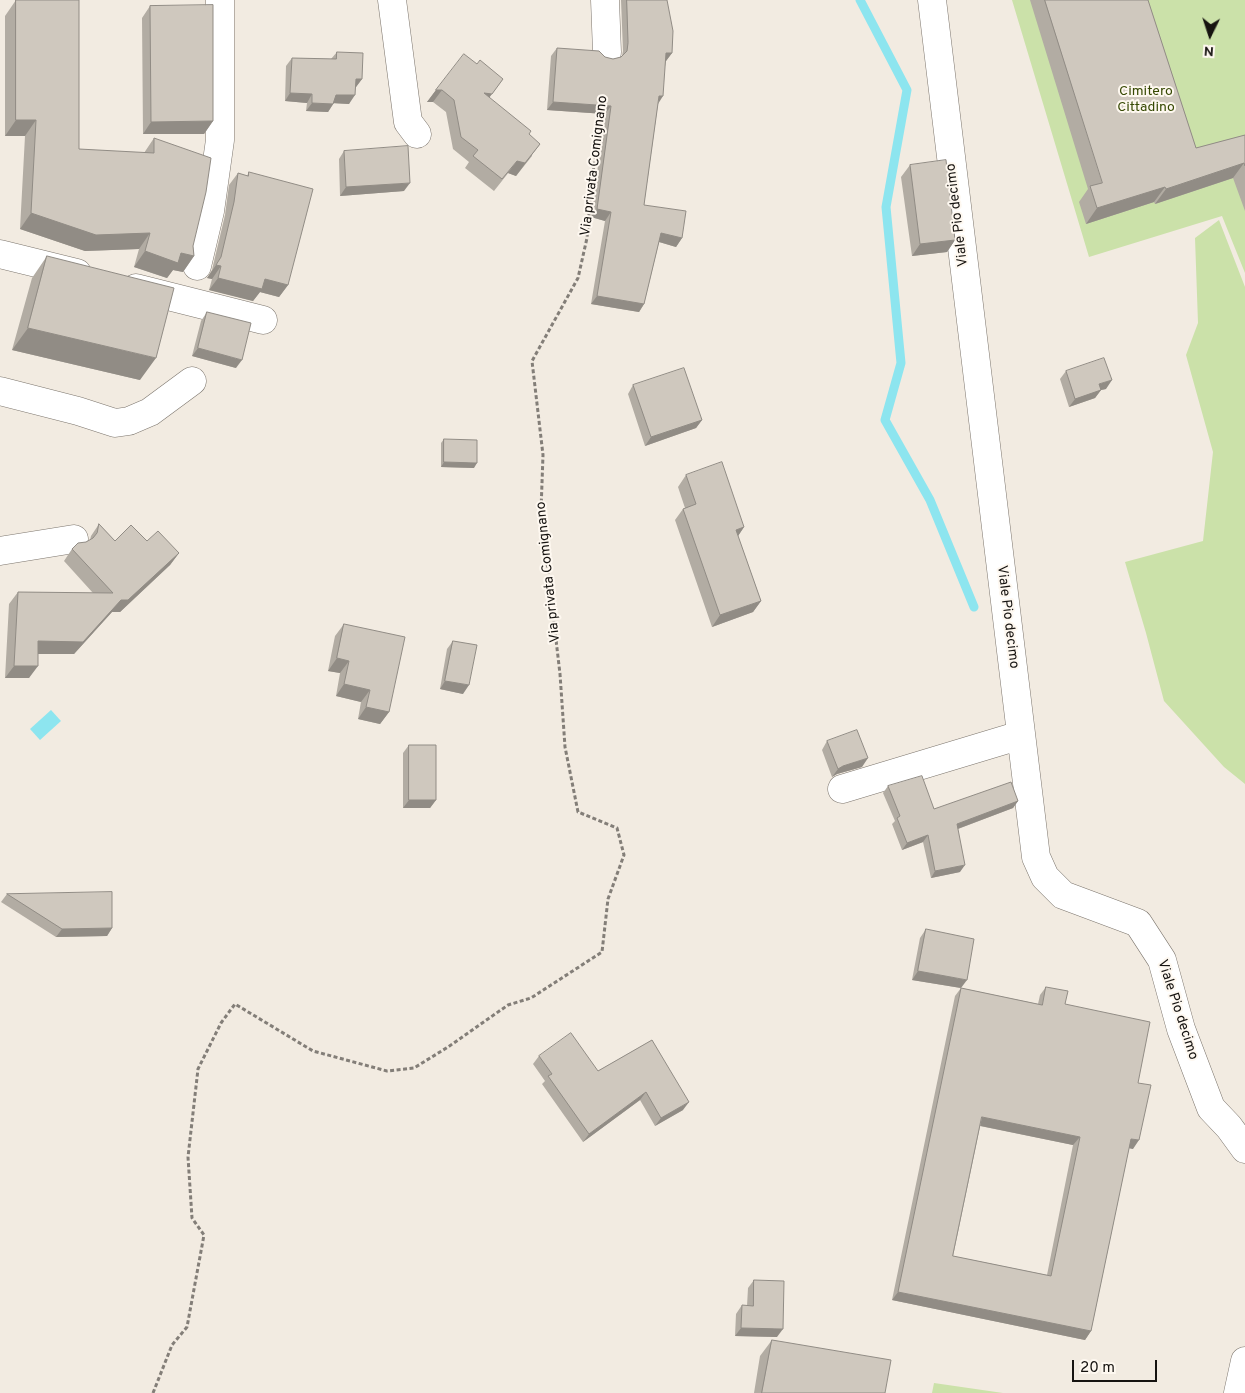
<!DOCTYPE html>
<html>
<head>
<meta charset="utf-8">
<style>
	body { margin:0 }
	#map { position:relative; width:1245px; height:1393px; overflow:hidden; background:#f2ebe1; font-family:Overpass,sans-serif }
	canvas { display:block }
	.north { position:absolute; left:1185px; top:10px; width:50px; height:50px; -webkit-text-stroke:4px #fef8f0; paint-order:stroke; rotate:184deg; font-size:14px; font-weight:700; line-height:20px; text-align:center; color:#161310 }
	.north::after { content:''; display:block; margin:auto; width:18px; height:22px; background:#161310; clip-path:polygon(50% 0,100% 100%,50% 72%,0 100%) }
	.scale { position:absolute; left:1072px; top:1360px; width:85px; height:22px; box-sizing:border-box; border:2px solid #161310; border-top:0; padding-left:6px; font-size:15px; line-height:18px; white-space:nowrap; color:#161310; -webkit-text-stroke:4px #fef8f0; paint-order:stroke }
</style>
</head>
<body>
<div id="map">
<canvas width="1245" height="1393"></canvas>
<div class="north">N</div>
<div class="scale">20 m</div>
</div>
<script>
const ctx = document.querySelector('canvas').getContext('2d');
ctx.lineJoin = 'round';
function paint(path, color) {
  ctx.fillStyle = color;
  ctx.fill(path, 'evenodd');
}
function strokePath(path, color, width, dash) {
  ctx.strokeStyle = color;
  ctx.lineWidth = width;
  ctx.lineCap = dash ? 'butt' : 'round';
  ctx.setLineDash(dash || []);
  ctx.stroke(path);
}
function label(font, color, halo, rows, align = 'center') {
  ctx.font = font + ' Overpass,sans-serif';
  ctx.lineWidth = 4;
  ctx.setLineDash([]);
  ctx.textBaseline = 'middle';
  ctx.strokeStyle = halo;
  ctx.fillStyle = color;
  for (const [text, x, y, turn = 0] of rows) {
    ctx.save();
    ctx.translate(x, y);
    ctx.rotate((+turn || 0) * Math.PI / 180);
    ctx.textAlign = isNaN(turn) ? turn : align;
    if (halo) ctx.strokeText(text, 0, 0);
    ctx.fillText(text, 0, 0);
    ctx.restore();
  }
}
const green = new Path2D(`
	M1012,0h233v273l-23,-57 -133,41z
	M1219,220l26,67v497l-21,-17 -60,-66 -18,-68 -21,-71 78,-21 10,-89 -27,-97 12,-32 -3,-85z
	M934,1383l69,10h-71z`);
const water = new Path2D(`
	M51,710l10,11 -21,19 -10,-11z`);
const stream = new Path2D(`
	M860,0l47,90 -21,117 15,156 -16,57 45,80 44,107`);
const path = new Path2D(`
	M153,1393l19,-48 15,-18 17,-92 -12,-17 -4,-61 10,-88 23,-46 14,-19 78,47 74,20 27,-3 34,-21 60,-42 23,-7 71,-46 6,-53 16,-44 -7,-27 -39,-16 -13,-65 -5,-73 -19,-163 2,-56 -11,-94 46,-83 9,-40 5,-60 11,-66`);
const minor = new Path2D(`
	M392,0l16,122 9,12
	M605,0l2,52
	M932,0l104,857 9,20 18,18 75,28 24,37 19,69 30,79 18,19 16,22
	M0,254l77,19
	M197,266l13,-55 10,-71v-140
	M136,288l127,32
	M0,391l78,20 37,12 14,-2 21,-9 42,-31
	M0,551l74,-12
	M842,789l179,-54
	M1238,1393l7,-32`);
const wall = new Path2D(`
	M16,0l63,149 65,4 10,-15 39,108 1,10 -11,16 -10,-2 -6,8 -33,-11 5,-18 -54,2 -65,-22 5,-93h-20v-120z
	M621,0h46l5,53 -6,8 -8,43 -14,101 38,33 -6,9 -17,-5 -15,62 -5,8 -48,-8 14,-83 -14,-4 14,-103 -58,-4 4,-54 6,-8 56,11 8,-2 1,-1 1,-5z
	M1030,0h118l48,148 49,-13v76l-12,-33 -78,26 -1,-2 -68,22 -7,-22 9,-13z
	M150,6l63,115 -9,13h-61l-1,-116z
	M337,52l25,27 -6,8h-1l-6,17 -15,-1 -6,9 -22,-1 1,-8 -22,-2 1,-35 6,-8 39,1z
	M436,90l58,1 -5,7 40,36 3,22 -16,20 -8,-3 -14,18 -29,-23 4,-6 -16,-13 -7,-37 -13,-10h-6z
	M344,151l60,40 -64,5 -1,-37z
	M910,165l45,75 -8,12 -35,4 -11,-79z
	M249,172l39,113 -9,12 -19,-5 -7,9 -44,-11 3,-11 -5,-1 5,-8 13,-55 4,-30 9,-12 9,3z
	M47,256l93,124 -128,-30 20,-72z
	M207,312l29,56 -44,-12 9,-35z
	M1066,371l40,18 -5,1 -6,8 -26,9 -9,-28z
	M633,385l69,35 -6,8 -51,18 -17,-52z
	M444,439l30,29 -33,-1v-24z
	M686,475l58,52 -6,9 23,65 -8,11 -41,15 -37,-107 8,-11 2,-1 -7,-21z
	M99,524l16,17h32l32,12 -9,12 -50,47h-8l-38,42h-36l-9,24h-24l4,-74 9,-12 75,1 -29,-32 8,-12 18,-9 1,-4z
	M344,624l45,88 -9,12 -22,-5 3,-17 -25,-6 4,-23 -12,-2 7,-35z
	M453,641l10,53 -23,-5 7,-40z
	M827,741l35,26 -25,7 -5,3 -10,-27z
	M409,745l27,55 -6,8h-27v-55z
	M888,786l46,23 84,-8 -5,7 -55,21 2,43 -29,6 -8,-36 -21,8 -10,-26 3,-3 -12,-28z
	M7,894l105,34 -5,8 -51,1 -55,-35z
	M926,929l35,59 77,16 2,-9 6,-8 19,17 73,79 -5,66 -4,-1 -38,183 -6,9 -193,-40 63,-304 6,-8 -49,-8 8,-42zM980,1126l93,19 -26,130 -94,-19z
	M652,1040l31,70 -28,16 -15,-26 -57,42 -41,-58 3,-3 -12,-17 6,-8 59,15z
	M754,1280l23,57 -42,-1 1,-22 6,-9 5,1 1,-18z
	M772,1340l113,53h-131l6,-37z`);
const shadedWall = new Path2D(`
	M666,53h6l-6,8z
	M356,79h6l-6,8h-6z
	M503,79l-9,12 -11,15 1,-13z
	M436,90h6l-9,12h-6z
	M290,93l22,1 -5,9 -22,-2z
	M336,95h19l-6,9 -19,-1z
	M659,96h4l-5,8z
	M553,102l58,4 -6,8 -58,-4z
	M312,103l21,1 -5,8 -22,-1z
	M16,120h20l-11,16h-20z
	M213,121l-9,13h-61l8,-12z
	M540,144l-24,32 -8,-3 -14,18 23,-30z
	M1244,163l-11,15 -78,26 11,-15z
	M410,183l-6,8 -64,5 6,-9z
	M1165,187l-11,15 -68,22 11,-16z
	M597,209l14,3 -6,9 -14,-4z
	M31,213l119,20 -11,16 -54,2 -65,-22z
	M661,233l21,5 -6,9 -20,-6z
	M955,240l-8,12 -35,4 8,-12z
	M145,251l36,2 13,3 -11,16 -10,-2 -6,8 -33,-11z
	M216,265l5,1 -9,13 -5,-1z
	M218,278l47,1 23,6 -9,12 -19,-5 -7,9 -44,-11z
	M597,296l47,8 -5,8 -48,-8z
	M28,328l128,30 -16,22 -128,-30z
	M198,348l44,12 -6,8 -44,-12z
	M1112,380l-6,9 -5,1 -6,8 -26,9 6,-8 24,-15z
	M702,420l-6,8 -51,18 6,-9z
	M444,462l33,1 -3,5 -33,-1z
	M744,527l-8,12v-9z
	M179,553l-9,12 -50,47h-8l-38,42h-44l8,-13 83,-41z
	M761,601l-8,11 -41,15 8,-12z
	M337,658l12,3 -9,12 -12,-2z
	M14,666h24l-9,12h-24z
	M445,681l24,4 -6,9 -23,-5z
	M344,684l26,6 -9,12 -25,-6z
	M366,707l23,5 -9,12 -22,-5z
	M868,758l-6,9 -25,7 -5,3 6,-8 5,-3z
	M409,800h27l-6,8h-27z
	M1018,801l-5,7 -61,23 5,-7z
	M928,835l-5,7 -21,8 5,-7z
	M965,865l-5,7 -29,6 4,-7z
	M112,928l-5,8 -51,1 6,-8z
	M918,971l49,9 -6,8 -49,-8z
	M646,1092l-6,8 -57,42 6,-8z
	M689,1102l-6,8 -28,16 6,-8z
	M982,1117l98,20 -7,8 -97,-20z
	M1131,1139l8,1 -6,9 -9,-2z
	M898,1292l193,39 -6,9 -193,-40z
	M741,1328l42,1 -6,8 -42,-1z`);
const building = new Path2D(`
	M16,0h63v149l75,4v-15l57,20 -5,34 -13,54 1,10 -13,-3 -3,10 -33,-12 5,-18 -54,2 -65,-22 5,-93h-20z
	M627,0h40l6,31 -1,22h-6l-3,43h-4l-15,109 42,6 -4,27 -21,-5 -17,71 -47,-8 14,-84 -14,-3 14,-103 -58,-4 4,-54 42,3 6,6 8,2 8,-2 6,-6 1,-8z
	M1045,0h103l48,148 49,-13v31l-1,-3 -78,26 -1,-2 -68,21 -7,-22 12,-3z
	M213,5v116l-62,1 -1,-116z
	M337,52l26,1 -1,26h-6l-1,16h-19l-3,9 -21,-1v-9l-22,-1 2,-35 44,1z
	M464,54l13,10 3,-4 23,19 -11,15 -8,-1 47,38 -2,3 11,10 -15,19 -8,-2 -15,18 -29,-23 5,-6 -17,-13 -7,-37 -12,-10h-6z
	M408,146l2,37 -64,4 -2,-36z
	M946,160l9,80 -35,4 -10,-79z
	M249,172l64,17 -25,96 -23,-6 -3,10 -44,-11 3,-12 -5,-1 5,-8 13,-55 4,-29 10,3z
	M47,256l127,32 -18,70 -128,-30z
	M207,312l44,11 -9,37 -44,-12z
	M1104,358l8,22 -13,4 2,6 -26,9 -9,-28z
	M684,368l18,52 -51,17 -18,-52z
	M444,439l33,1v23l-33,-1z
	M722,462l22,65 -8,3 25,71 -41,14 -37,-106 13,-5 -10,-29z
	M99,524l16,17 16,-16 16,16 11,-10 21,22 -51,47h-7l-38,42 -45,-1v25h-24l4,-74 95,1 -41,-44 6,-6 8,-1 7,-4 4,-5z
	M344,624l61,13 -16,75 -23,-5 4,-17 -26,-6 5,-23 -12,-3z
	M453,641l24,4 -8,40 -24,-4z
	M857,730l11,28 -25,8 -5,3 -11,-28z
	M409,745h27v55h-27z
	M922,776l12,33 77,-27 7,19 -61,23 8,41 -30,6 -7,-36 -21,8 -10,-25 3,-2 -12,-30z
	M112,892v36l-50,1 -55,-35z
	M926,929l48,10 -7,41 -49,-9z
	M1046,987l22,4 -3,13 85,18 -12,61 13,2 -12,55 -8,-1 -40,192 -193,-39 63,-304 81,17zM982,1117l98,20 -29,139 -98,-20z
	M571,1033l27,38 54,-31 37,62 -28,16 -15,-26 -57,42 -41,-58 4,-2 -13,-18z
	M754,1280l30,1 -1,48 -42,-1 1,-23 11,1z
	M772,1340l119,20 -6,33h-123z`);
const parkNames = [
	["Cimitero",1146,92],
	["Cittadino",1146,108]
];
const streetNames = [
	["Via privata Comignano",595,166,-83],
	["Viale Pio decimo",958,215,-97],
	["Via privata Comignano",549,572,-96],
	["Viale Pio decimo",1007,617,83],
	["Viale Pio decimo",1177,1010,72]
];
paint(green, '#cbe1a9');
paint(water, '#8de5ef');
strokePath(stream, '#8de5ef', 9);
strokePath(minor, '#7c756d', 29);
strokePath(path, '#837e78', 3, [4, 2.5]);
strokePath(minor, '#fff', 28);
paint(wall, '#b2aca3');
paint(shadedWall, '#918c85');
paint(building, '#cfc8be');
strokePath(building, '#918c85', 1);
label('14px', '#364903', '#fef8f0', parkNames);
label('14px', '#161310', '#fef8f0', streetNames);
</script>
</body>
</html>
